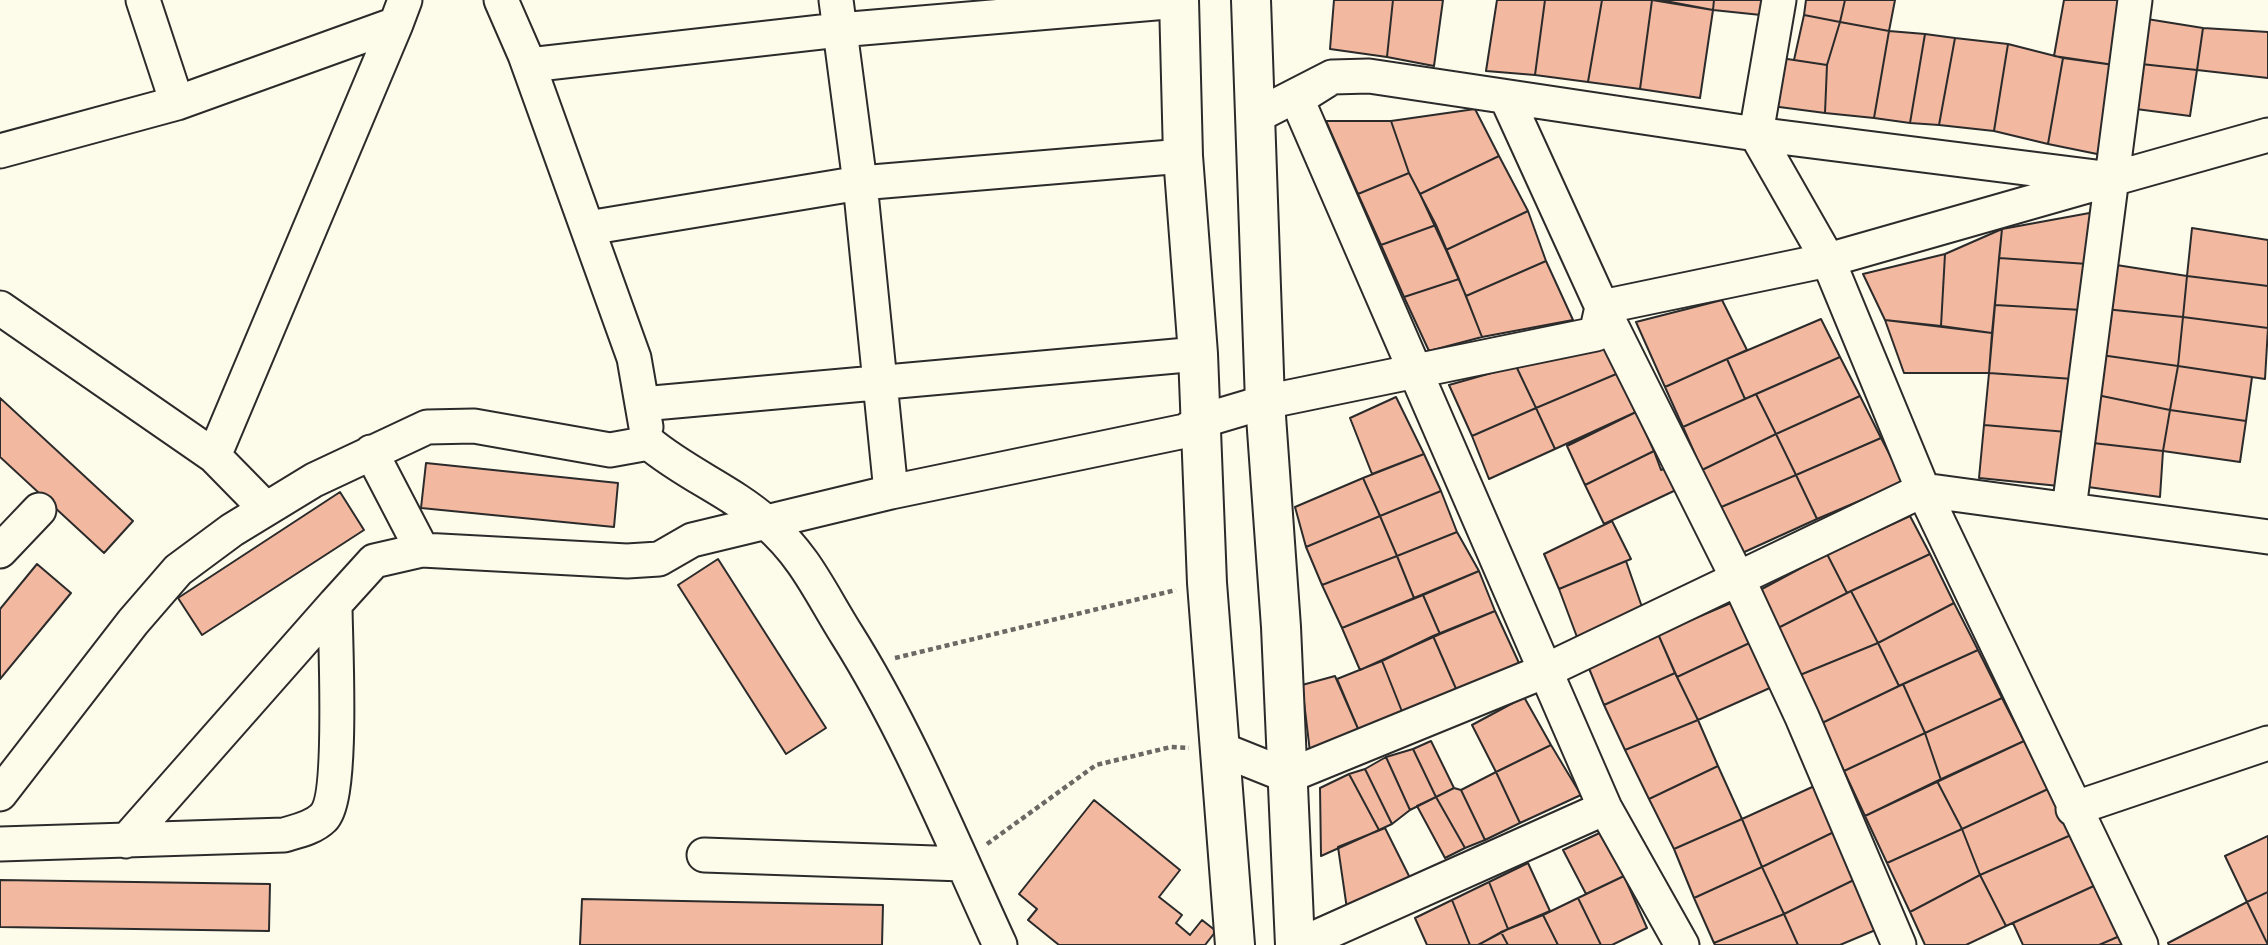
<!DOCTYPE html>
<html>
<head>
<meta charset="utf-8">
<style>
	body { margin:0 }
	canvas { display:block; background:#fdfbea }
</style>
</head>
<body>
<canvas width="2268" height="945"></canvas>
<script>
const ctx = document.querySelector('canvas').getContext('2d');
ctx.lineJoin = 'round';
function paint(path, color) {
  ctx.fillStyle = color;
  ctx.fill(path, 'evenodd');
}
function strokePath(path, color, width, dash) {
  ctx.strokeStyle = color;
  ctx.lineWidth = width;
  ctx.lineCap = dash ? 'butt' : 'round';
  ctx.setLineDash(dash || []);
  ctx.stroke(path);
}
const building = new Path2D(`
	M1334,0h59l-6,57 -57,-8z
	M1393,0h50l-9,66 -47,-9z
	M1497,0h48l-10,75 -49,-4z
	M1545,0h57l-14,82 -53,-7z
	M1602,0h50l-12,89 -52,-7z
	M1652,0l61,10 -13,88 -60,-9z
	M1660,0h54l-1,10z
	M1714,0h49l-2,15 -48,-5z
	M1806,0h39l-5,22 -36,-7z
	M1845,0h50l-6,31 -49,-9z
	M2064,0h55l-5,65 -60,-9z
	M1804,15l36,7 -13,43 -33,-5z
	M2147,19l56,9 -6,42 -56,-6z
	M1840,22l49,9 -15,87 -49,-5 2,-48z
	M2203,28l65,4v46l-71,-8z
	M1889,31l36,3 -15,89 -36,-5z
	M1925,34l30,4 -16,87 -29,-2z
	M1955,38l53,6 -14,87 -55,-6z
	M2008,44l55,14 -15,86 -54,-13z
	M1774,57l53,8 -2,48 -61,-8z
	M2063,58l51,7 -12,90 -54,-11z
	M2141,64l56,6 -7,46 -54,-7z
	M1475,109l24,47 -79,38 -11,-21 -18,-52z
	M1326,121h65l18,52 -51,21z
	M1499,156l29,55 -82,39 -26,-56z
	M1409,173l27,52 -55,20 -23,-51z
	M1528,211l18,50 -80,35 -20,-46z
	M2095,212l-7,52 -89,-6 3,-29z
	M1436,225l23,54 -55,18 -23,-52z
	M2192,228l76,12v46l-81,-10z
	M2002,229l-10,104 -51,-7 4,-72z
	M1945,254l-4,72 -56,-6 -22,-46z
	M1999,258l89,6 -6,46 -87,-5z
	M1546,261l27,59 -91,17 -16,-41z
	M2110,264l77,12 -4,41 -78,-8z
	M2187,276l81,10v42l-85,-11z
	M1459,279l23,58 -53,14 -25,-54z
	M1722,300l25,50 -82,37 -29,-65z
	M1995,305l87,5 -9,69 -84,-6z
	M2105,309l78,8 -5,49 -77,-11z
	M2183,317l85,11 -3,51 -87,-13z
	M1821,319l19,38 -95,42 -18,-40z
	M1885,320l107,13 -3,40h-85z
	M1606,342l15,30 -85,36 -20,-42z
	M2101,355l77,11 -8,44 -73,-15z
	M1840,357l20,39 -84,38 -20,-40z
	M1727,359l18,40 -62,28 -18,-40z
	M1516,366l20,42 -64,28 -23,-51z
	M2178,366l74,11 -6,44 -76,-11z
	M1621,372l15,40 -81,37 -19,-41z
	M1989,373l84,6 -6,53 -83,-7z
	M1756,394l20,40 -74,36 -19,-43z
	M2097,395l73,15 -7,41 -70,-8z
	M1860,396l21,42 -85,37 -20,-41z
	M1396,397l28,57 -52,20 -22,-56z
	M0,398l133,123 -29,32 -104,-96z
	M1536,408l19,41 -66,30 -17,-43z
	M2170,410l76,11 -6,41 -77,-11z
	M1636,412l18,39 -69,34 -18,-39z
	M1984,425l83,7 -8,54 -80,-8z
	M1776,434l20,41 -77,33 -17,-38z
	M1881,438l23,44 -87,37 -21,-44z
	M2093,443l70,8 -3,46 -72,-10z
	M1654,451l7,19 8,-3 9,22 -74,35 -19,-39z
	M1424,454l17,37 -61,25 -17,-38z
	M426,463l192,20 -4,44 -193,-19z
	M1796,475l21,44 -77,35 -21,-46z
	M1363,478l17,38 -74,31 -11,-40z
	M1441,491l16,41 -60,24 -17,-40z
	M340,492l24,38 -162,105 -24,-37z
	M1380,516l17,40 -75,29 -16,-38z
	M1910,516l20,38 -83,39 -20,-39z
	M1612,521l19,38 -72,30 -15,-35z
	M1457,532l22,39 -65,27 -17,-42z
	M1827,554l20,39 -69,35 -18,-38z
	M1930,554l24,49 -76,40 -27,-52z
	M1397,556l17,42 -72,30 -20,-43z
	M718,559l108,169 -40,26 -108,-169z
	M1626,561l16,46 -65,30 -18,-48z
	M37,564l34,29 -71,86v-70z
	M1479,571l16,40 -55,23 -17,-39z
	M1851,591l27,52 -78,32 -22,-47z
	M1423,595l17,39 -80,36 -18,-42z
	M1738,600l20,39 -81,38 -19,-43z
	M1954,603l24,47 -79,36 -21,-43z
	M1495,611l24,52 -62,28 -24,-55z
	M1658,634l17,39 -71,32 -16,-39z
	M1433,636l24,55 -54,23 -21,-53z
	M1758,639l23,44 -83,37 -21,-43z
	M1878,643l21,43 -77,37 -22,-48z
	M1978,650l24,48 -77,35 -22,-49z
	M1382,661l21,53 -44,17 -22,-52z
	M1675,673l23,47 -73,30 -21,-45z
	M1335,676l24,55 -49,21 -8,-67z
	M1903,684l22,49 -81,38 -22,-48z
	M1524,697l27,48 -55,27 -24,-47z
	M2002,698l22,43 -83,39 -16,-47z
	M1698,720l20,46 -69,33 -24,-49z
	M1925,733l16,47 -76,36 -21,-45z
	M1431,741l23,47 -18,9 -23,-48z
	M2024,741l24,48 -86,40 -25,-48z
	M1551,745l30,50 -61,28 -24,-51z
	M1413,749l23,48 -26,13 -24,-53z
	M1386,757l24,53 -18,14 -27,-55z
	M1718,766l24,53 -68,30 -25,-50z
	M1365,769l27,55 -13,6 -30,-56z
	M1496,772l24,51 -35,17 -24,-50z
	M1349,774l30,56 -58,26 -1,-68z
	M1937,781l25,48 -75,34 -22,-47z
	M1821,783l19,46 -78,38 -20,-48z
	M1454,788l7,2 24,50 -20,8 -29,-51z
	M2048,789l23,46 -91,40 -18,-46z
	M1436,797l29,51 -20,10 -28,-52z
	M1094,800l86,70 -21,27 23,18 -6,8 14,12 12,-15 14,11 -11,14h-146l-31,-25 9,-11 -18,-15z
	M1742,819l20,48 -68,31 -20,-49z
	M1385,828l26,52 -64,29 -9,-62z
	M1840,829l22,47 -78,38 -22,-47z
	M1962,829l18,46 -70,37 -23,-49z
	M1606,830l18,46 -38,18 -23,-44z
	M2071,835l25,50 -90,41 -26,-51z
	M2268,836v56l-21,10 -22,-46z
	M1528,863l22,48 -42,18 -19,-47z
	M1762,867l22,47 -70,29 -20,-45z
	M1980,875l26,51 -40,19h-41l-15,-33z
	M1624,876l23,52 -35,17h-11l-23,-47z
	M1862,876l23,50 -45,19h-42l-14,-31z
	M0,880l270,4 -1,47 -269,-4z
	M1489,882l19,47 -30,16h-8l-18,-45z
	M2096,885l26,50 -23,10h-76l-10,-22z
	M2268,892v53l-21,-43z
	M1578,898l23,47h-43l-15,-30z
	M582,899l301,6 -1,40h-302z
	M1452,900l18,45h-43l-12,-27z
	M2247,902l21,43h-99l-1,-2z
	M1784,914l14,31h-83l-1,-2z
	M1543,915l15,30h-50l-7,-13z
	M1501,932l7,13h-30z
	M2122,935l5,10h-28z`);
const path = new Path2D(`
	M895,658l281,-68
	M987,844l109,-79 75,-18 18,1`);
const minor = new Path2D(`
	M143,0l34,103
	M501,0l24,55 109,303 12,69
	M836,0l24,183 31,309
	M1779,0l-23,134 72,126 95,230 218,455
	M529,65l310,-35 340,-29
	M1332,77l37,-1 387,58 356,45 156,-44
	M1507,99l95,208 135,270 65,140 97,228
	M1254,117l78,-40 -35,22 308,709 77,137
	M0,151l177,-48 219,-79 9,-24
	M588,228l272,-45 323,-27
	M0,308l214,148 182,-432
	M642,404l556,-50
	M371,452l51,98
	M214,456l51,52
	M2069,509l66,-509
	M0,551l39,-41
	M1218,748l70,28 257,-105 378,-181 345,47
	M0,794l133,-172 45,-52 54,-40 82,-50 113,-53 47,-1 136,24 39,-7c37,31 82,48 118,80 39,34 54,71 80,112 61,97 105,206 153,310
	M2073,809l195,-66
	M126,841l209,-237
	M0,844l284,-9c13,-4 29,-7 39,-17 21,-20 12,-178 12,-214l39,-43 48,-11 205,11 32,-2 33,-19 199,-48 294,-61 16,-10 64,-19 331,-68 6,-27 226,-47 284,-81
	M704,855l259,9
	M1299,945l306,-137`);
const major = new Path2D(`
	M1179,0l4,156 15,198 9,229 28,362
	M1251,0l14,402 16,225 14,318`);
paint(building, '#f2b8a0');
strokePath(building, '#2b2b2b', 2);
strokePath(minor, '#2b2b2b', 37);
strokePath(major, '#2b2b2b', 42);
strokePath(path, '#6a6964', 4.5, [5, 3.5]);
strokePath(minor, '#fdfbea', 33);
strokePath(major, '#fdfbea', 38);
</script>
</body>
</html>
